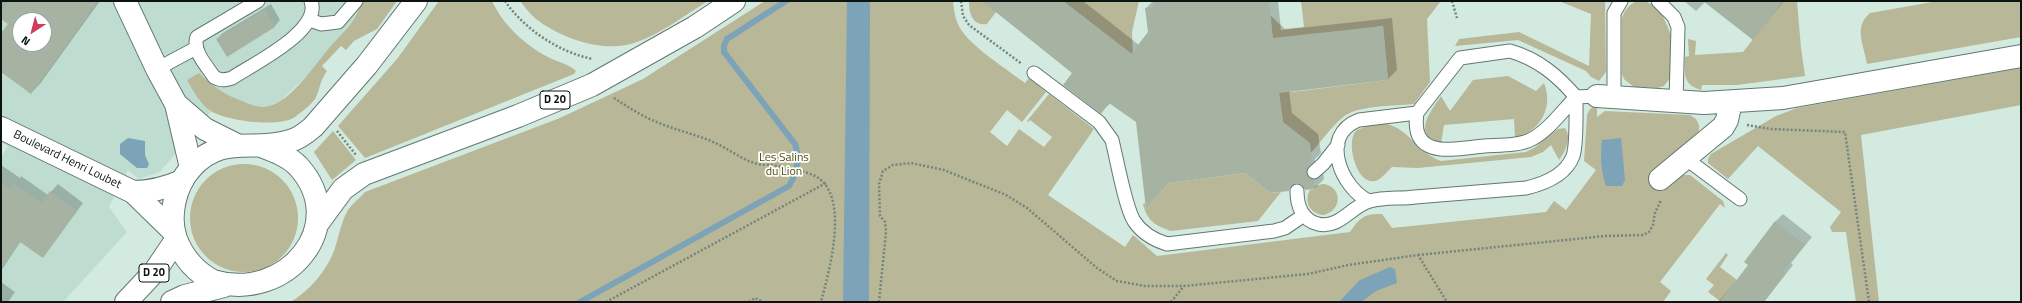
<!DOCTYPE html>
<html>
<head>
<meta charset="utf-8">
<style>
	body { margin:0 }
	#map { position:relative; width:2022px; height:303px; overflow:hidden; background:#d2eae0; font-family:"Titillium Web",sans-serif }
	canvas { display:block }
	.frame { position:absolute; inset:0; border:2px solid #0c1411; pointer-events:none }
	.north { position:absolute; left:12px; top:12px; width:40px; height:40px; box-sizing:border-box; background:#fff; border:1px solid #9ea1a0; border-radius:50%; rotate:216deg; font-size:11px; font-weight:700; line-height:16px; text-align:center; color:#0c1411 }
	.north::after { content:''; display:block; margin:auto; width:14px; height:18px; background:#ce3e5d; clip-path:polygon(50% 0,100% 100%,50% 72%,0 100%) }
</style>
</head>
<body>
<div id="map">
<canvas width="2022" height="303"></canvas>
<div class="frame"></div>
<div class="north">N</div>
</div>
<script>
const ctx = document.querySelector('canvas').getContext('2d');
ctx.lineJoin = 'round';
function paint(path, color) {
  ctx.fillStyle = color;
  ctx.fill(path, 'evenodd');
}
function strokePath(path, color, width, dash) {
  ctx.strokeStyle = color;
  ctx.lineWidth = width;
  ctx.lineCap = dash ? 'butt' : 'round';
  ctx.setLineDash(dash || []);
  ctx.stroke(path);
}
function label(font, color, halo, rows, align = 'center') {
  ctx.font = font + ' "Titillium Web",sans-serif';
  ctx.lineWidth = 3.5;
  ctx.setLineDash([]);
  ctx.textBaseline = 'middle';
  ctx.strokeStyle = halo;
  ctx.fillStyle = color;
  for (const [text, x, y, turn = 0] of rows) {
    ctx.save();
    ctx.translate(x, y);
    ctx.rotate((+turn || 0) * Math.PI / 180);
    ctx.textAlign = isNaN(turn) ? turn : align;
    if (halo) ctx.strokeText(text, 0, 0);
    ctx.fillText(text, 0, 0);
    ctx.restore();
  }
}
const built = new Path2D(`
	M1,1h363l-6,7 -5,13 -26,29 -19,25 -27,25 -13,7h-12l-31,-12 -65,77 -21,7 -11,-9 -19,37 18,25 -64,70h-62v-145l7,-11 -7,-4zM20,20h24v24h-24z`);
const green = new Path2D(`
	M364,1h33l-20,28 -23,12 -8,9 -5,-4 -19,20 5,5c-7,9 -7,19 -12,28 -4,6 -15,14 -20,18 -15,11 -69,4 -84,-6 -11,-7 -17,-19 -24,-31l12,-7c13,13 26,22 43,28 8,3 17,8 27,5 22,-5 45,-40 59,-57 7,-9 17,-17 24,-27 5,-7 6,-14 12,-21z
	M439,1h53c11,24 33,44 56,56 9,5 21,7 28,14l-2,3 -209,84 -27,-32 59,-67z
	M520,1h188c-23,14 -46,32 -71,41 -32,12 -75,-3 -101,-23 -6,-5 -11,-12 -16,-18z
	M765,1h101l4,13v-13h83c1,10 2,18 7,27 10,18 48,42 65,55l4,-5 17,14 -24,30 -15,-12 -17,22 17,14 12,-17 25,18 8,-10 -22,-17 -1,2 -2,-1 22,-27 45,35 -46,66 77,52 8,-12 24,21 193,-24c9,-14 15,-19 32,-18l10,14 154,-16 8,-11 12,9 30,-40 -12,-9 3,-46 3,-6 7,-4v12l8,-6 85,4 6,4 3,6v6l-6,7 -42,34 14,17 16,-14h9l33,26 2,7 -5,-4 -60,78 11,9 -8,11h-1373c19,-10 38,-33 45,-54 4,-12 6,-26 13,-38 4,-6 12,-12 17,-18l195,-74 83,-39z
	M969,1h17l16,3 -15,20c-15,2 -18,-11 -18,-23z
	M1063,1h76l-7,31 1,23z
	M1301,1h140l-14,18 3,63 -16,22c-20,2 -58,1 -72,14 -12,10 -21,24 -31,35l-28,-31 -5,-36 14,6 96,-12 -5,-54 -110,15 -3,-26 15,14 19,-2z
	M1559,1h46l1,71 -7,9 -8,-4 -5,-6 -68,-31 -63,6 4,-7 60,-7 70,34 2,-52z
	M1637,1h8l9,5 7,7 6,12 4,11v41l-7,9 -6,2 -24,-1 -10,-8 -2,-5v-56c3,-9 7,-13 15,-17z
	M1773,1h24l4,47 4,28 -68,9h-35l-1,5c-19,-6 -16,-16 -16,-33l4,-1 -1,-17 8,2 -1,14 48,-3 36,-46z
	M1938,1h83v36l-154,27c-3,-19 -14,-37 3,-51z
	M2021,68v37l-160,30 18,167h-23l-10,-70h-14l-2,-5 11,-15 -83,-66 -30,33 -20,-16v-4l3,-5 65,-38 21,-8z
	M1508,76l28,15 8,-8c10,24 -4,49 -29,55l-1,-19 -70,6 -3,18c-30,-8 -10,-32 0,-47l9,15 23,-31z
	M1383,123c27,5 33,29 58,38l85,-9 8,-4 24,-19 7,-1c7,10 1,22 -6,32l-8,-15 -8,7 -12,5 -113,11 -26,-1c-4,4 -9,10 -14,13 -21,10 -33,-39 -22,-49 7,-5 19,-6 27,-8z
	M333,131l23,29 -24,20 -18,-28z
	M190 218a54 54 0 1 1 108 0a54 54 0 1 1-108 0Z
	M1245,173l25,20 11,-1 -23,29 -87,10c-15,-5 -24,-10 -28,-27l2,-1 1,6 23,-26z
	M1323,184c19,2 20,26 1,31 -13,-1 -21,-12 -14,-25l5,-1v-3z
	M1726,253l2,2 -8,12 17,13 -17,21 -12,-9 6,-7 -8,-6z`);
const water = new Path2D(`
	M847,1h23l-1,301h-26z
	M128,138l17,3v14l4,9 -2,4h-10l-17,-14v-10z
	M1621,138l4,42 -3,6h-16c-5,-15 -6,-30 -4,-46z
	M1390,267l5,2 2,14 -21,8 -15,11h-22l21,-22z`);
const shadow = new Path2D(`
	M1,1h99l-60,83 -9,9 -30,-22v-36l8,-11 -8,-7zM20,20h24v24h-24z
	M987,1h96l56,44 10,-13 -3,-24 7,-7h125l3,29 111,-12 5,52 -9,9 -99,12 3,22 26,21 3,19 -6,6v5l8,7 1,8 -9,9 -18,-6 -8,8 -44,-18 -134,-69 -10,9 -28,-39z
	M1684,1h100l-31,38 -48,-37 -9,9z
	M271,4l9,16 -5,6 -48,30 -10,-17 6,-6z
	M1,165l19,13 1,-2 27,19 10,-11 25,19 -40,54 -22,-16 -20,30z
	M1783,214l29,23 -21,26 2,2 -29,37h-46l32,-37 25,-43z
	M1,282l14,10 -7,10h-7z`);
const stream = new Path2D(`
	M580,302l209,-116c8,-13 11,-28 6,-42l-71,-92v-7l3,-6 59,-38`);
const building = new Path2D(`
	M9,1h89l-67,93 -30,-22v-39l7,-9 -7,-5v-7zM20,20h24v24h-24z
	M982,1h81l68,53 17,-22 -3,-24 7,-1 4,-6h113l4,37 110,-12 5,54 -109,13 4,29 27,21 2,20 -5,6 -1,4 2,5 6,2 1,9 -10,1 -4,-6 -5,-1 -6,4 -1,4 -19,2 -25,-20 -76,10 -23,26 -10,-87 -27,-19 -8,11 -38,-29 9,-12z
	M1703,1h80l-30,39z
	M265,9l10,18 -48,30 -11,-18z
	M1,182l9,6 3,-5 28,20 9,-12 27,20 -34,47 -23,-16 -19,27z
	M1775,221l30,24 -21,26 2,2 -22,29h-44l28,-37 -4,-3z`);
const path = new Path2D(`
	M505,1c19,28 55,52 88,58
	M961,1l2,15 6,9 53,39
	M1452,1l5,17
	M614,98c14,9 29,19 45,25 17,7 35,11 52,18 15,6 28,17 43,22 6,2 12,2 18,2 14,2 28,5 41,10 39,17 16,96 8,127
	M1747,125l24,4 74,3 24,170
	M337,131l19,24
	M1418,255l187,-19 38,-1 6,-3 4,-7 2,-12 6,-13
	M606,302l220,-119
	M749,302l6,-4 8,4
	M879,302l7,-70 -1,-10 -5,-6 -1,-32 4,-13 10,-6 18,-2 33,7 62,25 21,13 70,60 20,13 28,5h39l124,-12 40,-9 70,-10 29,47
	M1171,302l13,-16`);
const lane = new Path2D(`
	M258,1l-61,36c-5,14 10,29 17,40 7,4 11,3 18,1 21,-14 90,-47 79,-77
	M1658,1l16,16 4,10 -2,74
	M310,20l11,4 17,-2 18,-21
	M157,69l39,-21
	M1034,73l65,49 13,18c5,20 13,66 22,81 8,12 20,19 33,23l107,-13 11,-3 19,-13
	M1614,97v-84l7,-12
	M1417,113c-7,47 36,36 67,33 15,-1 35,0 48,-7 17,-9 31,-29 44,-42l21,-1
	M1685,158l55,41
	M1314,172l9,-8 15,-19
	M1297,191c0,15 5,29 21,33 22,5 33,-18 52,-23 14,-4 31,-2 45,-4 37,-3 74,-6 111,-9 17,-4 40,-13 47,-32 4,-11 3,-45 3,-59 -18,-21 -38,-38 -66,-46l-50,7 -43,55 -58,7c-40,15 -18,68 10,81`);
const street = new Path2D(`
	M1597,96l107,7 79,-5 238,-42
	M1,128l132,64 41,40
	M1660,179l63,-52 4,-7 4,-18
	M133,192c18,0 33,-4 49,-11`);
const secondary = new Path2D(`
	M125,1l32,68 19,35 29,25 32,16
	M176,104l15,64`);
const primary = new Path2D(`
	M261,146c13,5 27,10 37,20 54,59 -12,137 -85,115 -17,-9 -30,-24 -37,-42 -8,-23 -1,-53 15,-71 32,-35 61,-15 99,-27 8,-2 16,-8 23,-14l54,-62 49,-64
	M318,223l25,-34 21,-15 154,-58 74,-31 103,-58 39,-26
	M126,302l29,-31 21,-31
	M172,302l13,-6 39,-10`);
const shields = [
	[555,100,30],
	[154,273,30]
];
const shieldNames = [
	["D 20",555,100],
	["D 20",154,273]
];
const parkNames = [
	["Les Salins",784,158],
	["du Lion",784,172]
];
const streetNames = [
	["Boulevard Henri Loubet",67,160,26]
];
paint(built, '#beddd0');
paint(green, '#b8b797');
paint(water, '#7ca3b7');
paint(shadow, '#0003');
strokePath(stream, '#7ca3b7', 6);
paint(building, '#a6b3a2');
strokePath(lane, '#63786f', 15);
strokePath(street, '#63786f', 24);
strokePath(secondary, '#63786f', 24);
strokePath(primary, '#63786f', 24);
strokePath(path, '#74847d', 2.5, [2, 2]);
strokePath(lane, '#fff', 13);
strokePath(street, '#fff', 22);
strokePath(secondary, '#fff', 22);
strokePath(primary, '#fff', 22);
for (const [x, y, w] of shields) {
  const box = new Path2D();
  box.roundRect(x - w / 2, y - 9, w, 18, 3);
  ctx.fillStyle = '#fff';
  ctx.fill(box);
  strokePath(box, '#0c1411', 1);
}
label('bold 11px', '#0c1411', null, shieldNames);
label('12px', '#504c0a', '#fff', parkNames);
label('12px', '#0c1411', '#fff', streetNames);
</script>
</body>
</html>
